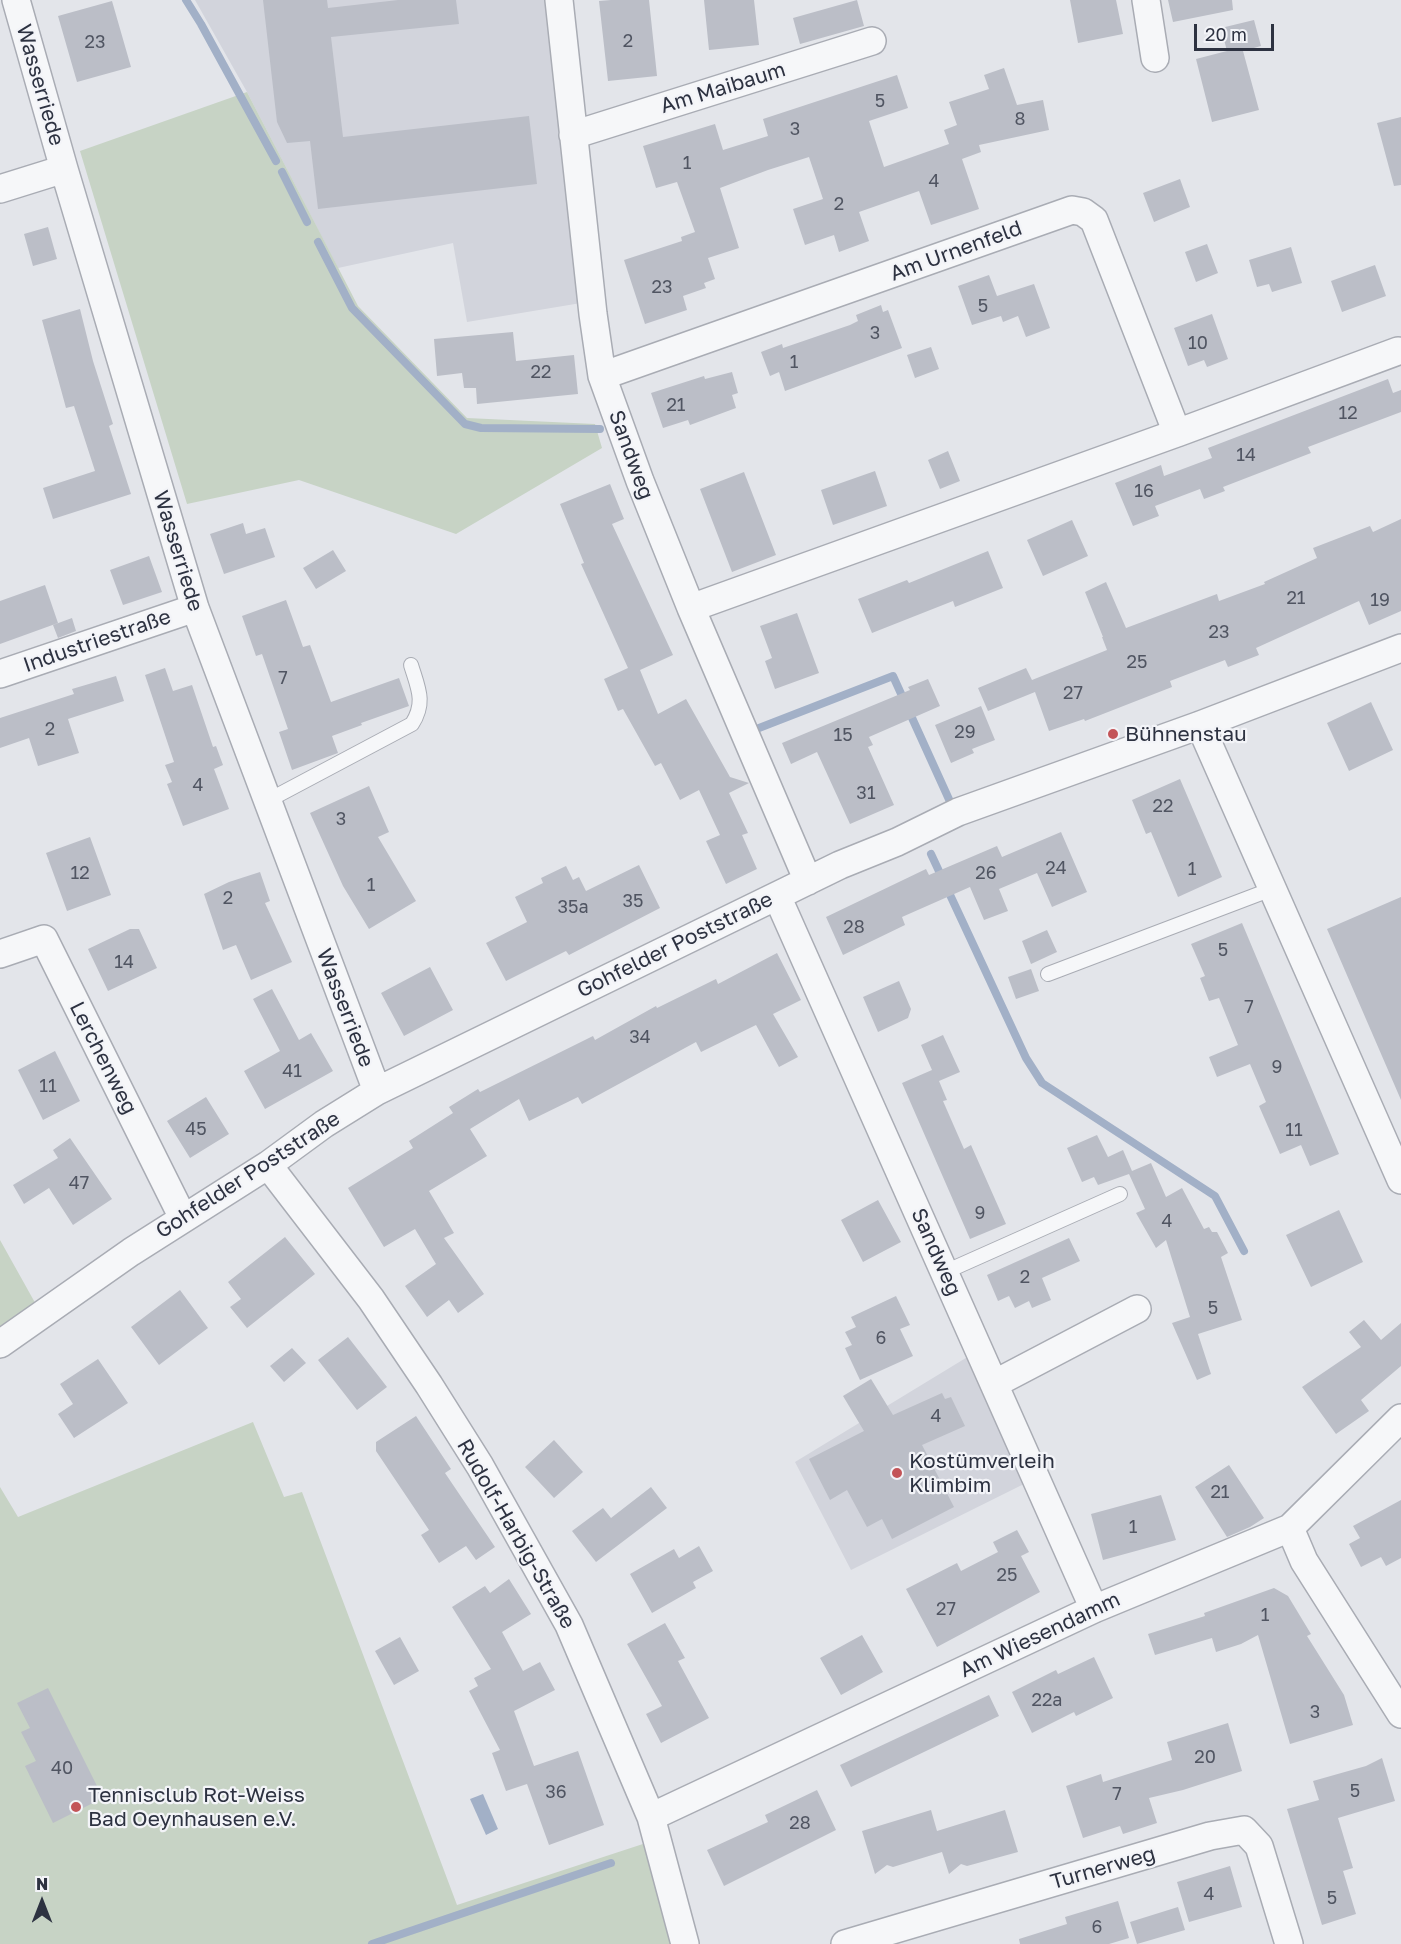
<!DOCTYPE html>
<html>
<head>
<meta charset="utf-8">
<style>
	body { margin:0 }
	#map { position:relative; width:1401px; height:1944px; overflow:hidden; background:#e3e5ea; font-family:"Golos Text",sans-serif }
	canvas { display:block }
	.north { position:absolute; left:12px; top:1872px; width:60px; height:60px; -webkit-text-stroke:4px #f3f4f8; paint-order:stroke; rotate:0deg; font-size:16px; font-weight:700; line-height:24px; text-align:center; color:#2d3241 }
	.north::after { content:''; display:block; margin:auto; width:21px; height:27px; background:#2d3241; clip-path:polygon(50% 0,100% 100%,50% 72%,0 100%) }
	.scale { position:absolute; left:1194px; top:24px; width:80px; height:27px; box-sizing:border-box; border:3px solid #2d3241; border-top:0; padding-left:8px; font-size:18px; line-height:21px; white-space:nowrap; color:#2d3241; -webkit-text-stroke:4px #f3f4f8; paint-order:stroke }
</style>
</head>
<body>
<div id="map">
<canvas width="1401" height="1944"></canvas>
<div class="north">N</div>
<div class="scale">20 m</div>
</div>
<script>
const ctx = document.querySelector('canvas').getContext('2d');
ctx.lineJoin = 'round';
function paint(path, color) {
  ctx.fillStyle = color;
  ctx.fill(path, 'evenodd');
}
function strokePath(path, color, width, dash) {
  ctx.strokeStyle = color;
  ctx.lineWidth = width;
  ctx.lineCap = dash ? 'butt' : 'round';
  ctx.setLineDash(dash || []);
  ctx.stroke(path);
}
function label(font, color, halo, rows, align = 'center') {
  ctx.font = font + ' "Golos Text",sans-serif';
  ctx.lineWidth = 4.5;
  ctx.setLineDash([]);
  ctx.textBaseline = 'middle';
  ctx.strokeStyle = halo;
  ctx.fillStyle = color;
  for (const [text, x, y, turn = 0] of rows) {
    ctx.save();
    ctx.translate(x, y);
    ctx.rotate((+turn || 0) * Math.PI / 180);
    ctx.textAlign = isNaN(turn) ? turn : align;
    if (halo) ctx.strokeText(text, 0, 0);
    ctx.fillText(text, 0, 0);
    ctx.restore();
  }
}
const built = new Path2D(`
	M195,0h358l34,302 -120,20 -14,-79 -115,25 -91,-176z
	M974,1353l58,127 -181,90 -56,-108z`);
const green = new Path2D(`
	M247,92l111,214 109,112 128,6 7,24 -146,86 -157,-54 -112,24 -107,-353z
	M0,1240l38,68 -38,28z
	M253,1422l31,75 18,-5 155,413 192,-63 29,102h-678v-457l18,30z`);
const water = new Path2D(`
	M483,1794l15,35 -12,6 -16,-36z`);
const stream = new Path2D(`
	M186,0l15,24 75,137
	M282,172l25,50
	M318,242l34,66 113,116 16,4 119,1
	M759,728l134,-52 59,130
	M931,854l95,204 16,25 173,113 29,55
	M372,1944l239,-81`);
const building = new Path2D(`
	M263,0h64l1,8 70,-8h58l3,24 -128,13 12,100 186,-21 8,68 -219,25 -8,-68 -23,2 -10,-21z
	M611,0h38l8,76 -49,5 -9,-80z
	M704,0h50l5,45 -50,5z
	M857,0l7,26 -64,18 -7,-26z
	M1070,0h46l7,34 -45,9z
	M1168,0h64l1,10 -60,12z
	M112,1l19,66 -54,15 -19,-66z
	M1254,20l7,26 -18,5 16,59 -47,12 -16,-63 31,-8 -6,-23z
	M1004,68l13,37 26,-5 6,30 -70,15 2,7 -19,7 17,50 -48,16 -12,-34 -60,21 10,29 -30,11 -5,-17 -29,10 -12,-36 30,-10 -14,-42 -41,13 -48,18 19,60 -31,10 7,21 -11,4 2,5 -23,8 4,14 -42,14 -21,-64 58,-19 -1,-4 14,-5 -18,-50 -21,6 -13,-42 72,-22 8,26 45,-14 -5,-17 134,-44 11,33 -39,13 15,46 65,-23 -5,-14 13,-5 -8,-23 40,-13 -5,-14z
	M1401,117v68l-7,1 -17,-63z
	M1180,179l10,28 -36,15 -11,-29z
	M48,227l9,32 -24,7 -9,-32z
	M1207,244l11,29 -22,9 -11,-30z
	M1291,247l11,36 -30,9 -3,-8 -12,3 -8,-27z
	M1375,265l11,31 -44,16 -11,-31z
	M989,275l8,21 37,-12 16,44 -24,9 -8,-21 -15,6 -2,-6 -29,9 -14,-39z
	M881,305l2,7 5,-2 14,38 -117,43 -6,-19 -9,4 -9,-24 21,-8 1,4 67,-23 8,-4 -2,-6z
	M80,309l13,52 20,63 -4,2 22,68 -78,25 -10,-31 52,-17 -21,-65 -8,2 -24,-88z
	M1212,314l16,45 -21,8 -3,-7 -16,6 -14,-38z
	M513,332l3,29 58,-6 4,39 -101,10 -1,-16h-12l-2,-15 -25,3 -3,-37z
	M931,347l8,22 -24,9 -8,-23z
	M732,372l6,21 -6,2 4,13 -46,17 -2,-5 -25,8 -12,-35 53,-17 1,3z
	M1388,379l5,14 8,-3v22l-93,35 3,6 -88,34 2,4 -21,8 -4,-10 -45,17 4,10 -26,10 -18,-43 46,-18 3,11 48,-18 -4,-10z
	M948,451l12,30 -20,8 -12,-29z
	M875,471l12,35 -54,19 -12,-35z
	M744,472l32,83 -44,17 -32,-83z
	M610,484l14,35 -12,5 61,131 -33,15 18,44 28,-15 44,78 19,6 -20,10 19,40 -6,2 15,34 -31,15 -20,-43 14,-6 -21,-45 -19,10 -19,-37 -6,3 -32,-57 -5,2 -14,-32 24,-11 -47,-104 3,-1 -24,-59z
	M1401,519v92l-32,14 -10,-24 -103,47 3,7 -31,12 -3,-7 -55,21 2,6 -87,34 -1,-2 -35,12 -14,-39 -47,19 -10,-23 48,-20 6,12 75,-30 -5,-13h1l-18,-45 21,-10 20,46 91,-34 2,7 46,-17 -1,-2 53,-24 -4,-10 57,-22 3,6z
	M1072,520l16,36 -45,20 -16,-36z
	M243,523l3,11 19,-6 10,29 -51,17 -14,-40z
	M333,550l13,21 -30,18 -13,-21z
	M988,551l15,37 -48,19 -2,-6 -81,32 -14,-34 49,-19 2,3z
	M149,556l13,36 -39,13 -13,-35z
	M45,585l13,38 -58,21v-43z
	M286,600l17,47 7,-2 21,57 68,-24 10,28 -48,17 1,2 -30,11 6,17 -46,17 -13,-38 9,-3 -26,-75 -6,2 -14,-40z
	M797,613l22,60 -44,16 -10,-28 7,-3 -12,-32z
	M72,618l4,13 -18,7 -5,-13z
	M165,668l8,23 19,-6 21,62 3,-1 7,19 -9,4 15,40 -46,17 -16,-42 5,-2 -7,-17 9,-3 -29,-87z
	M116,676l8,25 -56,18 11,34 -41,13 -9,-28 -29,10v-30l74,-24 -2,-5z
	M928,679l12,27 -71,31 4,8 -5,2 26,58 -44,19 -33,-72 -26,12 -9,-21 128,-53 -2,-3z
	M1371,702l22,48 -44,21 -22,-48z
	M981,706l14,34 -23,9 2,4 -23,10 -16,-38z
	M1180,779l42,98 -44,20 -27,-65 -5,2 -14,-34z
	M369,786l20,46 -11,5 38,64 -47,28 -26,-43 -33,-73z
	M1061,832l26,60 -35,15 -15,-34 -38,16 9,22 -24,9 -14,-33 -68,30 3,8 -62,30 -17,-38 100,-48 3,6 68,-29 5,11z
	M90,837l21,58 -44,16 -21,-58z
	M639,865l21,43 -91,47 -3,-4 -60,30 -20,-38 41,-21 -12,-25 28,-14 -2,-5 25,-12 7,14 6,-3 7,14z
	M260,872l10,29 -5,2 27,59 -41,18 -15,-35 -13,5 -19,-56 25,-12z
	M1401,897v203l-74,-171z
	M1242,923l97,231 -29,12 -9,-21 -21,9 -21,-48 7,-4 -16,-38 -33,13 -8,-20 29,-12 -19,-47 -10,3 -9,-23 5,-2 -14,-32z
	M130,929h9l18,39 -49,23 -20,-42z
	M1047,930l10,22 -26,12 -9,-23z
	M777,953l24,47 -28,14 25,43 -19,10 -23,-42 -55,27 -5,-10 -114,62 -4,-7 -49,24 -10,-22 -49,30 17,27 -58,35 25,42 -10,5 40,56 -26,19 -9,-13 -22,17 -22,-31 31,-22 -21,-35 -31,18 -36,-59 65,-40 -4,-7 44,-28 -4,-6 29,-18 2,3 113,-56 2,4 61,-34 1,2 59,-29 2,5z
	M430,967l23,43 -49,26 -23,-43z
	M1031,969l8,22 -23,8 -8,-22z
	M899,981l12,28 -3,9 -30,14 -15,-35z
	M272,989l27,51 12,-7 22,38 -68,38 -21,-38 36,-20 -27,-52z
	M943,1035l17,37 -21,9 8,19 -4,1 21,48 7,-4 35,79 -36,15 -68,-156 30,-13 -11,-25z
	M55,1051l25,50 -37,19 -25,-50z
	M206,1097l23,37 -39,24 -23,-37z
	M1097,1135l11,22 15,-7 9,21 19,-8 15,34 16,-9 22,41 5,-2 3,5h5l11,21 -7,4 21,63 -44,14 13,40 -14,6 -25,-57 18,-6 -24,-77 -10,8 -20,-35 9,-4 -16,-35 -31,11 -4,-8 -12,5 -15,-34z
	M70,1138l42,61 -39,26 -24,-37 -25,16 -11,-19 45,-27 -5,-8z
	M878,1200l23,42 -38,20 -22,-42z
	M1339,1210l24,52 -52,25 -25,-52z
	M285,1237l30,37 -68,54 -17,-21 11,-8 -13,-17z
	M1069,1238l11,23 -38,17 9,22 -19,8 -3,-7 -14,7 -6,-12 -11,5 -11,-26z
	M180,1290l28,38 -49,37 -28,-38z
	M896,1296l14,29 -10,4 13,27 -53,24 -15,-32 7,-3 -7,-13 11,-5 -5,-10z
	M1364,1320l17,20 20,-17v43l-40,34 8,11 -33,23 -34,-47 59,-40 -12,-15z
	M348,1337l39,50 -30,23 -39,-50z
	M292,1348l14,15 -22,19 -14,-16z
	M98,1359l30,44 -54,35 -16,-24 15,-10 -13,-20z
	M871,1379l22,36 49,-22 3,6 6,-2 14,29 -43,19 32,62 -62,32 -10,-20 -15,8 -20,-37 -17,10 -21,-41 55,-28 -21,-35z
	M416,1416l35,53 -6,4 50,74 -19,13 -10,-14 -27,17 -18,-28 8,-5 -53,-79v-9z
	M554,1440l29,32 -29,26 -29,-31z
	M1229,1465l35,53 -14,9 -23,10 -32,-50z
	M651,1487l16,21 -71,54 -24,-31 31,-23 8,10z
	M1161,1495l15,45 -73,20 -12,-46z
	M1401,1500v58l-15,8 -5,-9 -20,10 -12,-23 11,-6 -7,-12z
	M1017,1530l12,22 -8,4 19,36 -103,55 -31,-58 51,-26 4,8 37,-19 -5,-10z
	M699,1546l14,25 -20,11 3,6 -44,25 -22,-39 44,-25 5,9z
	M509,1579l22,35 -29,18 21,39 17,-9 15,28 -41,21 20,55 44,-15 26,74 -55,20 -22,-61 -21,7 -14,-38 8,-3 -31,-59 9,-5 -4,-8 17,-9 -39,-62 33,-21 5,7z
	M1274,1588l14,8 23,38 -4,2 37,59 9,30 -63,19 -32,-109 -17,9 -25,8 -4,-14 -57,17 -7,-21 57,-18 -1,-3z
	M665,1623l20,35 -7,3 31,57 -48,25 -15,-29 16,-8 -35,-62z
	M862,1635l21,37 -42,23 -21,-37z
	M400,1637l19,34 -25,14 -19,-34z
	M1094,1657l19,41 -37,18 -2,-4 -42,21 -20,-41 44,-22 2,4z
	M48,1688l55,110 -50,25 -28,-57 11,-5 -15,-29 9,-4 -13,-25z
	M989,1695l10,21 -148,71 -11,-22z
	M1228,1723l14,48 -59,19 -34,8 8,25 -34,11 -3,-8 -37,12 -17,-52 35,-12 2,8 69,-22 -5,-18z
	M1382,1758l13,43 -57,17 15,50 -10,3 13,43 -34,11 -35,-116 32,-9 -6,-19 53,-15z
	M817,1790l19,40 -112,56 -17,-36 61,-28 -3,-7z
	M931,1810l6,21 68,-21 13,42 -51,14 -6,-2 -12,10 -7,-22 -49,15 -6,-2 -12,9 -13,-43z
	M1230,1866l12,41 -53,15 -12,-40z
	M1118,1901l11,37 -20,6h-89l-1,-5 48,-15 -2,-7z
	M1178,1907l7,23 -48,14 -7,-22z`);
const lane = new Path2D(`
	M267,801l145,-77c14,-22 6,-36 -1,-59
	M1048,974l224,-85
	M945,1272l175,-78`);
const street = new Path2D(`
	M16,0l48,169 131,439 182,483
	M559,0l34,314 9,62 38,105 51,127 117,273
	M1146,0l9,58
	M573,135l299,-94
	M0,189l64,-20
	M602,376l470,-166 11,2 11,8 83,213 -486,175
	M1177,433l221,-82
	M0,674l195,-66
	M1200,725l201,455
	M777,896l317,713
	M0,954l44,-15 139,279
	M268,1165l103,134 58,86 51,81 89,159 82,192 34,127
	M0,1344l131,-92 137,-87 56,-41 53,-33 463,-226 57,-23 61,-30 242,-87 201,-77
	M994,1384l143,-75
	M1290,1528l14,33 97,153
	M651,1817l443,-208 196,-81 111,-110
	M845,1944l365,-108 34,-6 15,16 30,98`);
const markers = [
	[1113,734,6,"#c35458"],
	[897,1473,6,"#c35458"],
	[76,1807,6,"#c35458"]
];
const numberNames = [
	["2",628,41],
	["23",95,42],
	["5",880,101],
	["8",1020,119],
	["3",795,129],
	["1",687,163],
	["4",934,181],
	["2",839,204],
	["23",662,287],
	["5",983,306],
	["3",875,333],
	["10",1198,343],
	["1",794,362],
	["22",541,372],
	["21",676,405],
	["12",1348,413],
	["14",1246,455],
	["16",1144,491],
	["21",1296,598],
	["19",1380,600],
	["23",1219,632],
	["25",1137,662],
	["7",283,678],
	["27",1073,693],
	["2",50,729],
	["29",965,732],
	["15",843,735],
	["4",198,785],
	["31",866,793],
	["22",1163,806],
	["3",341,819],
	["24",1056,868],
	["1",1192,869],
	["12",80,873],
	["26",986,873],
	["1",371,885],
	["2",228,898],
	["35",633,901],
	["35a",573,907],
	["28",854,927],
	["5",1223,950],
	["14",124,962],
	["7",1249,1007],
	["34",640,1037],
	["9",1277,1067],
	["41",292,1071],
	["11",48,1086],
	["45",196,1129],
	["11",1294,1130],
	["47",79,1183],
	["9",980,1213],
	["4",1167,1221],
	["2",1025,1277],
	["5",1213,1308],
	["6",881,1338],
	["4",936,1416],
	["21",1220,1492],
	["1",1133,1527],
	["25",1007,1575],
	["27",946,1609],
	["1",1265,1615],
	["22a",1047,1700],
	["3",1315,1712],
	["20",1205,1757],
	["40",62,1768],
	["5",1355,1791],
	["36",556,1792],
	["7",1117,1794],
	["28",800,1823],
	["4",1209,1894],
	["5",1332,1898],
	["6",1097,1927]
];
const streetNames = [
	["Wasserriede",40,85,74],
	["Am Maibaum",723,88,-17],
	["Am Urnenfeld",956,251,-20],
	["Sandweg",631,455,70],
	["Wasserriede",178,551,73],
	["Industriestraße",97,641,-19],
	["Gohfelder Poststraße",675,945,-26],
	["Wasserriede",345,1008,69],
	["Lerchenweg",103,1058,63],
	["Gohfelder Poststraße",248,1175,-33],
	["Sandweg",936,1252,66],
	["Rudolf-Harbig-Straße",516,1534,60],
	["Am Wiesendamm",1040,1635,-25],
	["Turnerweg",1103,1868,-16]
];
const poiNames = [
	["Bühnenstau",1125,734],
	["Kostümverleih",909,1461],
	["Klimbim",909,1485],
	["Tennisclub Rot-Weiss",88,1795],
	["Bad Oeynhausen e.V.",88,1819]
];
paint(built, '#d2d4dc');
paint(green, '#c7d3c5');
paint(water, '#a2b0c7');
strokePath(stream, '#a2b0c7', 8);
paint(building, '#bbbec7');
strokePath(lane, '#a9acb4', 16);
strokePath(street, '#a9acb4', 30);
strokePath(lane, '#f6f7f9', 14);
strokePath(street, '#f6f7f9', 27);
for (const [x, y, r, color] of markers) {
  const dot = new Path2D();
  dot.arc(x, y, r, 0, 2 * Math.PI);
  ctx.fillStyle = color;
  ctx.fill(dot);
  strokePath(dot, '#f3f4f8', 2);
}
label('18px', '#505562', null, numberNames);
label('21px', '#2d3241', '#f3f4f8', streetNames);
label('21px', '#2d3241', '#f3f4f8', poiNames, 'left');
</script>
</body>
</html>
